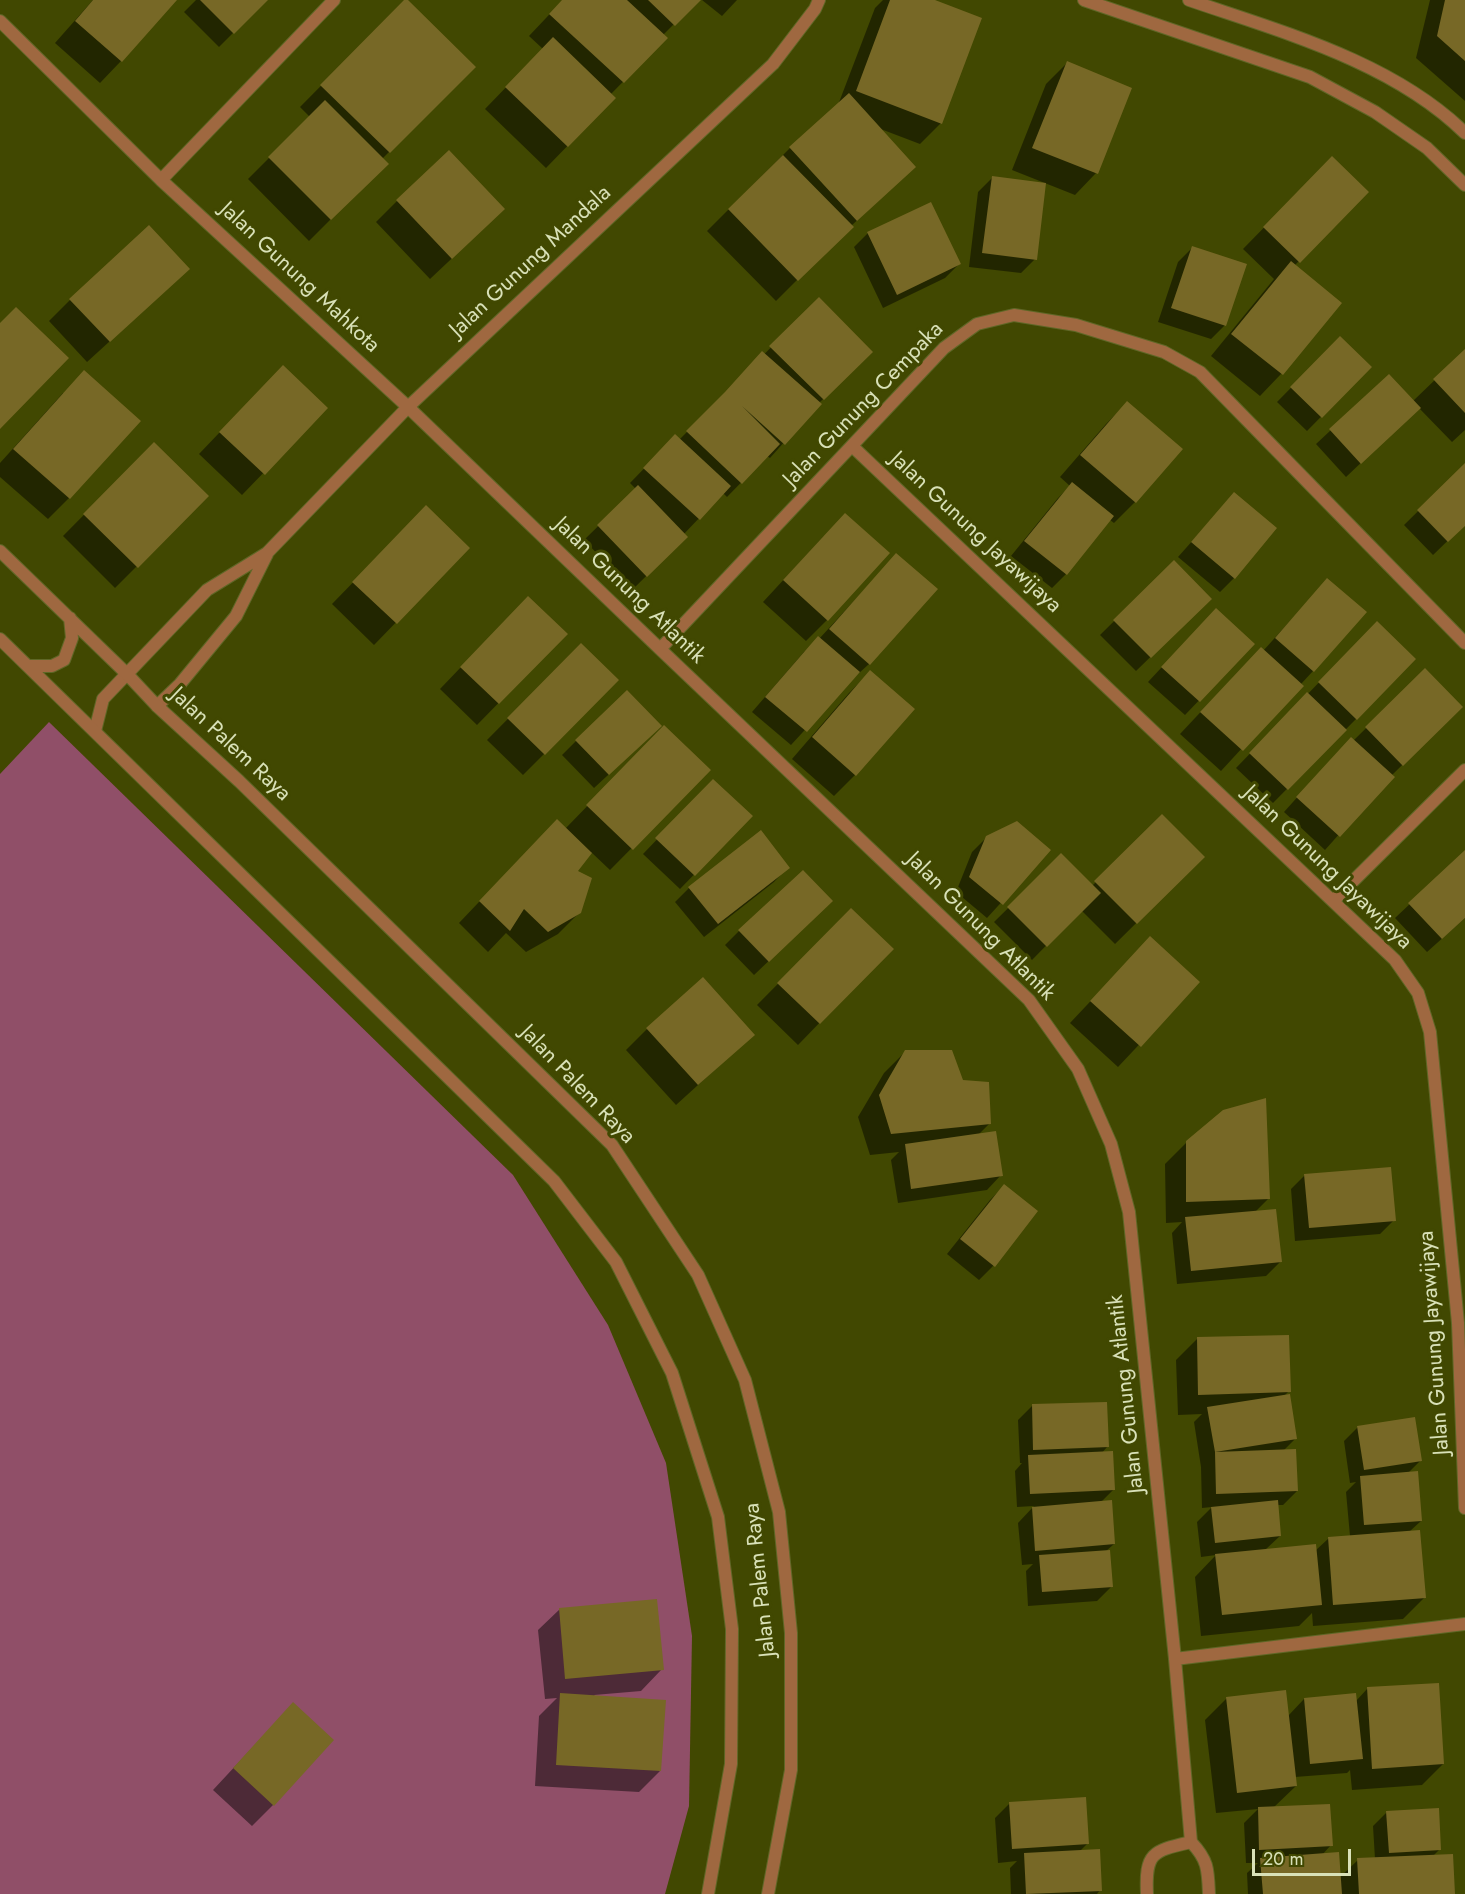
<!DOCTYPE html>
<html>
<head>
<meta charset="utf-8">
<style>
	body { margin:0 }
	#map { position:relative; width:1465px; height:1894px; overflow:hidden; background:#414801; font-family:Jost,sans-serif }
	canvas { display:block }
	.scale { position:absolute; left:1252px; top:1849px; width:99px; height:27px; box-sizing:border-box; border:3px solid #d9e1b8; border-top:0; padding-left:8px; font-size:18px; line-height:21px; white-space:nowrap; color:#d9e1b8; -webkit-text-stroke:4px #414801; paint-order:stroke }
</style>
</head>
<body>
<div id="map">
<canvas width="1465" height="1894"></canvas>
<div class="scale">20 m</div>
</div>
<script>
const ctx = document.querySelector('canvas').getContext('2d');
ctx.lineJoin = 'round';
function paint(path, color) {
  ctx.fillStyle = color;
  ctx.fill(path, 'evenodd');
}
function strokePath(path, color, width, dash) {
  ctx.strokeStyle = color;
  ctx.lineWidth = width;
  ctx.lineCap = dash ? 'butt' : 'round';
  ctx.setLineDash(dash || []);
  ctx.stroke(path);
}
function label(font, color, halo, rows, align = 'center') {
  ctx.font = font + ' Jost,sans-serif';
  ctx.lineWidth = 6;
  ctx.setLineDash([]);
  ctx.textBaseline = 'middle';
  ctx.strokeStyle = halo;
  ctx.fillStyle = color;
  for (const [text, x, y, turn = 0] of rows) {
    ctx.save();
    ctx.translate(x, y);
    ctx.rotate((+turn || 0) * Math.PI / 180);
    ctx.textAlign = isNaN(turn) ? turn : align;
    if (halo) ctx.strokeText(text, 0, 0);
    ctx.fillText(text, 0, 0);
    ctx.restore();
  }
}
const green = new Path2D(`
	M49,722l464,453 95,150 58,138 26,173 -3,170 -24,88h-665v-1120z`);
const shadow = new Path2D(`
	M93,0h82l-54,61 -21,22 -45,-40z
	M196,0h70l-47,47 -35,-35z
	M406,0l68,67 -92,92 4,5 -77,77 -61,-62 62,-62 -10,-10z
	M563,0h135l-35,35 3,3 -56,57 4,3 -68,70 -61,-59 58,-60 -14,-13z
	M702,0h35l-15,16z
	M883,0h48l10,123 -21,21 -42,-16 14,60 -41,38 -75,75 -69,-70 83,-83 48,-43 37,-97z
	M1430,0h35v101l-49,-43z
	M1067,63l63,26 -34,84 -21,22 -63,-25 34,-86z
	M1332,158l35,34 -73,74 46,37 -59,71 -21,22 -49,-40 63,-77 -31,-30z
	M992,178l43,81 -14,14 -52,-6 9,-75z
	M397,201l85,29 -52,49 -54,-57z
	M868,233l91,31 -14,14 -62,30 -29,-61z
	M1192,248l33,77 -14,14 -53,-17 20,-60z
	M166,290l-79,72 -38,-41 21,-21z
	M819,299l52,53 -52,51 -49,55 -3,-2 -40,41 -4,-4 -40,42 3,2 -54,53 -48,-50 52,-51 -6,-6 31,-32 18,-11z
	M1340,338l30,29 -63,64 -30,-29z
	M1465,351v79l-13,12 -33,-34 -73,69 -30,-33 73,-68 24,25z
	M262,388l64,20 -84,87 -43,-41z
	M63,393l6,105 -21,21 -48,-42v-14z
	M1127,403l8,99 -21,21 -4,-3 -44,54 -14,14 -41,-32 47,-58 12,-12 -10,-9 46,-53z
	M154,444l53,52 -92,92 -52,-52z
	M1465,465v59l-32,31 -29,-30z
	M1234,494v84l-14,14 -42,-35z
	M405,529l63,19 -94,97 -42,-41z
	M824,536l3,84 -21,21 -43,-39z
	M896,555l-27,109 -22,20 -56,61 -39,-33 52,-60 15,-13z
	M1174,562l36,37 -74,72 -36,-36z
	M1327,580l-14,91 -92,100 -41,-37 60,-64 23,-19z
	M507,619l59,15 -89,91 -37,-36z
	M1202,624l51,20 -68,71 -37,-33z
	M1363,637l-7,82 -83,84 -37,-35z
	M581,645l36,36 -94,94 -36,-35z
	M1425,670l36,37 -70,69 -66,74 -41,-38 53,-59 16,-12z
	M870,672l-15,103 -21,21 -42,-37 57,-66z
	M664,727l45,43 -99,100 -19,-18 -16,20 5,40 -22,22 -32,18 -20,-19 -18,19 -29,-29 77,-81 29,-13z
	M646,740l-52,48 -32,-33 14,-14z
	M713,781l38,35 -71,73 -37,-35z
	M1162,816l41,41 -88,87 -34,-34 -49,50 -38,-38 67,-66 31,30z
	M987,837l62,13 -62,68 -31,-26 16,-40z
	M1465,852v66l-38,34 -32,-34z
	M788,867l-14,15 -70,55 -29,-35 14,-14z
	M851,910l40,39 -93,96 -41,-40z
	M817,915l-63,60 -29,-30 14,-14z
	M1150,938l48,44 -80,85 -48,-44z
	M647,1029l106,6 -77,70 -50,-55z
	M906,1051l56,31 28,41 -12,12 23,40 -14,15 -89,13 -7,-43 8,-8 -29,3 -12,-38 26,-44z
	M1187,1142l81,57 -14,14 26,49 -14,14 -89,8 -5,-51 10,-11 -16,1 -1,-59z
	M1305,1175l89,45 -14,14 -85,7 -4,-52z
	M1004,1186l-11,80 -14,14 -32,-26 43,-54z
	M1197,1339l92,52 -5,5 11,43 -12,12 14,40 -14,14h-6l3,31 -15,14 50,1 14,-13 21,-2 -4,-44 10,-10 -6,1 -6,-42 14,-14 62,34 -13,13 14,47 -12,11 15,66 -21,21 -90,7 -1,-13 -13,13 -98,10 -6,-59 21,-22 -15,2 -4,-35 15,-15 -10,1 -1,-41 -7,-45 8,-8 -24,1 -2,-55z
	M1032,1406l75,41 -6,7 13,35 -13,13 13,42 -9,8 6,35 -14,14 -69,5 -2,-35 7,-7 -11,1 -4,-42 16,-17 -17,1 -2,-36 7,-8h-2l-2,-43z
	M560,1609l102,60 -21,22 -47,4 66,76 -21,21 -104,-6 4,-70 18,-18 -12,1 -7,-69z
	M1367,1689l76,75 -21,21 -70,5 -2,-20 -3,3 -52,4 1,9 -23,22 58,37 -9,10 17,23 19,-18 17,-1 -2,-33 14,-14 53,37 -8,8 21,37h-205l-1,-21 11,-10h-12l-2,-40 14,-14 -42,4 -11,-93 22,-22 61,18 16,-17 52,2z
	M293,1704l-20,101 -21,21 -39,-36z
	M1010,1803l78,40 -8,8 20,39 -3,4h-86l-1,-26 7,-7 -19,2 -3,-45z`);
const building = new Path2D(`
	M93,0h84l-55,62 -47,-41z
	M200,0h68l-34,34z
	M404,0h4l68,67 -86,86 -70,-68z
	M562,0h65l41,38 -44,45 -75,-69z
	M648,0h53l-26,26z
	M890,0h45l47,18 -40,106 -86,-33z
	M1445,0h20v61l-28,-25z
	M553,37l63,61 -48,49 -63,-60z
	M1067,61l65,27 -34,86 -66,-26z
	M849,93l67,74 -59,54 -68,-74z
	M325,100l64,64 -58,56 -63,-63z
	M449,150l56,59 -53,50 -56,-59z
	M783,155l71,72 -56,54 -70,-72z
	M1332,156l37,36 -69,71 -37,-36z
	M992,176l54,7 -9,77 -55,-7z
	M931,202l30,62 -64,31 -30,-63z
	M149,225l41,44 -80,73 -41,-43z
	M1192,246l55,18 -21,62 -55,-18z
	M1291,261l51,42 -59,72 -52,-41z
	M819,297l54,55 -49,48 -55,-54z
	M16,307l53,51 -69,71v-106z
	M1340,336l32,31 -50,51 -32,-31z
	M1465,349v64l-32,-34z
	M762,351l60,53 -37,41 -43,-39 38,38 -38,40 -56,-53 39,-39z
	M283,365l45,43 -63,67 -46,-43z
	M84,370l57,51 -71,78 -57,-50z
	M1389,374l32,34 -60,56 -32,-35z
	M1127,401l56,48 -47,54 -56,-48z
	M675,434l56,52 -31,34 -57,-52z
	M154,442l55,54 -71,72 -55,-54z
	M1465,463v63l-17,16 -31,-32z
	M1072,482l42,34 -47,59 -43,-34z
	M638,485l50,52 -41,40 -50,-52z
	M1234,492l43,36 -42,51 -44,-37z
	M426,505l44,43 -73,76 -45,-42z
	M845,513l45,40 -62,68 -45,-41z
	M896,553l42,36 -68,76 -41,-36z
	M1174,560l38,39 -61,59 -38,-38z
	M1327,578l40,34 -53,60 -39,-34z
	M528,596l40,38 -69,70 -39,-37z
	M1216,608l39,36 -55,58 -39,-35z
	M1377,621l39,38 -59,61 -39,-38z
	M818,636l42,36 -53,60 -42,-35z
	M581,643l38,37 -74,75 -38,-37z
	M1261,647l43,39 -61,65 -43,-39z
	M1425,668l38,39 -60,59 -38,-39z
	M870,670l45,39 -59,67 -44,-39z
	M627,690l35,36 -53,49 -34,-35z
	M1307,692l40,38 -59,60 -39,-37z
	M664,725l47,45 -78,80 -47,-45z
	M1351,737l44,40 -55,60 -44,-40z
	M713,779l40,37 -58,60 -40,-38z
	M1162,814l43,43 -68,67 -43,-43z
	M557,819l35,34 -14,18 14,7 -11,35 -33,19 -24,-23 -14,22 -31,-30z
	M1017,821l34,29 -48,55 -34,-28 17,-41z
	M761,830l29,38 -72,56 -30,-37z
	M1465,850v68l-23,21 -34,-36z
	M1061,853l40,40 -54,54 -40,-40z
	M803,870l30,31 -64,61 -31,-32z
	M851,908l43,41 -74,75 -43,-41z
	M1150,936l50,46 -59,65 -51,-46z
	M703,977l52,58 -57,50 -52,-57z
	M905,1050h47l11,30 26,2 2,42 -100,10 -12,-39z
	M1266,1098l4,101 -84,3v-61l37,-31z
	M996,1131l7,45 -92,13 -6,-45z
	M1391,1167l5,54 -87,7 -5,-54z
	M1004,1184l34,27 -43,56 -35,-28z
	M1276,1209l6,53 -91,9 -6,-54z
	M1289,1335l2,57 -93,3 -1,-58z
	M1290,1394l7,45 -82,13 81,-3 2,42 -82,3 -1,-42 -8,-45z
	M1107,1402l2,45 -76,3 -1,-46z
	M1415,1417l7,44 -58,9 -7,-44z
	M1113,1451l2,39 -85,4 -2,-39z
	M1418,1471l4,50 -58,4 -4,-49z
	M1112,1500l3,44 -80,7 -3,-44z
	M1278,1500l3,36 -66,7 -4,-36z
	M1420,1530l6,68 -93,7 -5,-68z
	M1316,1544l6,61 -100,10 -7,-61z
	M1110,1550l3,37 -71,5 -3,-37z
	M657,1599l7,71 -99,9 -6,-71z
	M1439,1683l5,81 -72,5 -5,-82z
	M1286,1690l11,96 -60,7 -11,-96z
	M560,1693l106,7 -5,71 -105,-6z
	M1356,1693l7,66 -53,5 -6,-66z
	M293,1702l41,38 -60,66 -41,-38z
	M1086,1797l3,47 -77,5 -3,-47z
	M1330,1804l3,42 -74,4 -1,-43z
	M1439,1808l2,42 -52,3 -3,-42z
	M1100,1849l2,42 -76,3 -2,-41z
	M1339,1852l3,42h-79l-3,-36z
	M1453,1854l2,40h-96l-2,-36z`);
const minor = new Path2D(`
	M1084,0l226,77 65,35 52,36 38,37
	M1189,0c93,32 204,62 276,133
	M0,21l161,159 247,227 252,242 369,351 49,69 33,75 18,68 46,447 16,183c17,18 17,27 18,52
	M161,180l173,-180
	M852,446l543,514 23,33 12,39 28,291 7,185
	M660,649l284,-301 33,-24 37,-9 62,10 88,27 36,20 265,271
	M157,706l23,-22 56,-68 31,-62
	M95,731l8,-32 104,-109 60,-37 141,-146 365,-343 42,-55 4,-9
	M1333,901l132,-131
	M1175,1659l290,-35
	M1147,1894c-2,-42 6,-43 44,-52`);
const tertiary = new Path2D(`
	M0,551l127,123 30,32 82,75 373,364 86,130 47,105 34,132 12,121v137l-23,124
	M0,639l554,542 62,81 56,111 46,144 14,112 -1,135 -23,130
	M28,666h24l12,-6 8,-22 -2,-20`);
const streetNames = [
	["Jalan Gunung Mandala",531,262,-43],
	["Jalan Gunung Mahkota",299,278,43],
	["Jalan Gunung Cempaka",864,405,-46],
	["Jalan Gunung Jayawijaya",975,533,43],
	["Jalan Gunung Atlantik",629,591,44],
	["Jalan Palem Raya",230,745,43],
	["Jalan Gunung Jayawijaya",1327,868,44],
	["Jalan Gunung Atlantik",980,927,45],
	["Jalan Palem Raya",577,1085,46],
	["Jalan Gunung Jayawijaya",1435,1343,-94],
	["Jalan Gunung Atlantik",1127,1394,-96],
	["Jalan Palem Raya",761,1580,-96]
];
paint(green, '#904f68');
paint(shadow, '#0007');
paint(building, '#776826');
strokePath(minor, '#5f6726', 14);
strokePath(tertiary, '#5f6726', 14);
strokePath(minor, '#9f6840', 12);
strokePath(tertiary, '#9f6840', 12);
label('22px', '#d9e1b8', '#414801', streetNames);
</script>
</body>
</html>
